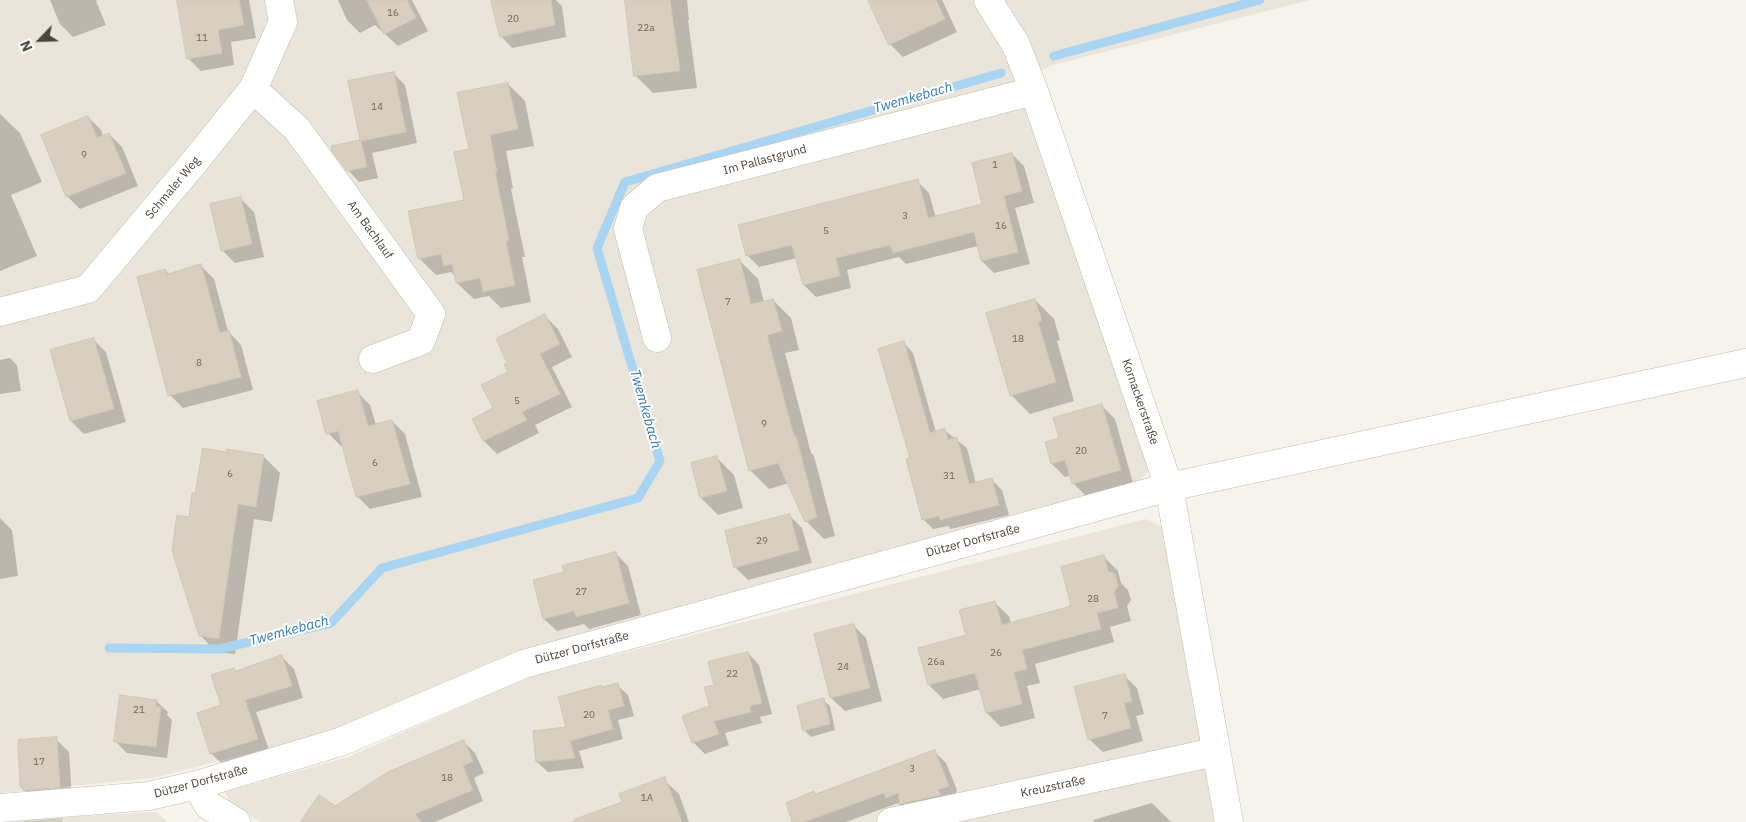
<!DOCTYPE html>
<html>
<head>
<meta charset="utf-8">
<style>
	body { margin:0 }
	#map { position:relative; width:1746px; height:822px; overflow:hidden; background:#f6f3ec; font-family:"IBM Plex Sans",sans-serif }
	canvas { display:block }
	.north { position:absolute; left:15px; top:15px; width:50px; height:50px; -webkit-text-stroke:4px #fff; paint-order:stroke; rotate:246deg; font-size:14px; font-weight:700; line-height:20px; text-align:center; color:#4b4439 }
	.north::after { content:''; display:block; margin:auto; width:18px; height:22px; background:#4b4439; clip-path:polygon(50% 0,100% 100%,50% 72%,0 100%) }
</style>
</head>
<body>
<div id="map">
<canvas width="1746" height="822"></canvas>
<div class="north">N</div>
</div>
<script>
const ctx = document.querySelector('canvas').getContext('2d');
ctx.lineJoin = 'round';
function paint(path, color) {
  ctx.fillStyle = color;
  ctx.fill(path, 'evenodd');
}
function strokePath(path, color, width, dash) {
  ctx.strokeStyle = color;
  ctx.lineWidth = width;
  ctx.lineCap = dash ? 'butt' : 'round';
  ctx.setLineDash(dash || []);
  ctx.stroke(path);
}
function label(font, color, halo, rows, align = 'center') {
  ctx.font = font + ' "IBM Plex Sans",sans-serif';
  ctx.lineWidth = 4;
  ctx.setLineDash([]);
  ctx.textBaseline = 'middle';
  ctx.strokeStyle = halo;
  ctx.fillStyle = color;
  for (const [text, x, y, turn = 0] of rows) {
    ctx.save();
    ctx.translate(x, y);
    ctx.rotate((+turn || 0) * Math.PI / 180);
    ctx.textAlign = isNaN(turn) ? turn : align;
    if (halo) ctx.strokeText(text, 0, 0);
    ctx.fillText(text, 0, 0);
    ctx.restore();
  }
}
const residential = new Path2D(`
	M0,0h1310l-257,65 -15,7 113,395 -15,19 -801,245 -182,47 -153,15z
	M1146,519l19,9 49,294h-953l-32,-21 -4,-9 123,-35 178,-79z
	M156,812l12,10h-168v-1z`);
const shadow = new Path2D(`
	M50,0h48l-2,1 10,24 -33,12 -13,-13z
	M178,0h71l7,38 -25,4 3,23 -33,6 -13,-13z
	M338,0h74l16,31 -30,15 -23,-21 -15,8 -13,-13z
	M493,0h63l6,6 4,31 -54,11 -11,-12z
	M627,0h60l2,20h-1l9,68 -44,5 -18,-18z
	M876,0h66l15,32 -54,25 -13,-13z
	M393,73l12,12 12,58 -45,10 6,25 -19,4 -11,-12 -15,-23 29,-6 -13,-59z
	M508,84l17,17 9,45 -28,5 7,37 -2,1 14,68h-3l9,45 -30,6 -12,-12 -15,3 -17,-16 -1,-6 -5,-5 -15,3 -16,-16 45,-58 5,-51z
	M0,114l20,19 22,49 -31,13 26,61 -37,15z
	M88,117l13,13 2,6 6,-2 13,13 16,39 -58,23 -13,-13z
	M1012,154l12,12 10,37 -19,5 15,56 -36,9 -12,-12 -4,-15 -72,18 -7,-7 -52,13 4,18 -35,9 -12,-12 -7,-27 -38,9 -12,-12 170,-74 12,12 7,25 48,-13z
	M241,199l13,13 10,45 -29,6 -13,-13z
	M739,260l19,19 6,23 9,-2 18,18 8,32 -14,3 26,100 3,3 21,80 -11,3 -18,-18 -17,-38 -20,6 -19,-19z
	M201,266l13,13 14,52 13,14 12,45 -70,18 -13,-13 -5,-125 4,4z
	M1035,300l19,19 6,21 -3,1 17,60 -44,13 -19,-19z
	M545,316l13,13 14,28 -20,10 20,40 -37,18 4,8 -42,21 -13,-13 11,-32 15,-37z
	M93,339l13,13 20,70 -42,12 -13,-13z
	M904,343l9,10 23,79 8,-2 23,18 9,36 16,-4 10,10 7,25 -58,14 -3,-3 -15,3 -10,-10 -12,-60z
	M10,358l7,7 4,26 -21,3v-34z
	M357,392l13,13 6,20 16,-4 13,13 17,63 -52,12 -13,-13 -14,-50h-2l-13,-13z
	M1102,406l13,13 18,64 -47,13 -13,-13 -2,-8 -6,2 -13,-13 -6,-21 14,-4z
	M227,451l37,6 16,16 -8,49 -18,-3 -19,135 -19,-2 -16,-17 -4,-141z
	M717,458l17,17 9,33 -25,7 -17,-17 -8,-34z
	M789,515l13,13 10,35 -64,17 -13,-13z
	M0,518l12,12 6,46 -18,3z
	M615,553l13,13 13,49 -52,14 -5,-5 -27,7 -13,-12 21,-46z
	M1104,557l14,14 3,12 7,7 3,10 -4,6 4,15 -21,6 4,15 -79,22 5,19 -13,3 8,32 -34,9 -14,-14 -6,-24 -38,10 -14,-14 -9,-37 47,-12 28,-33 14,13 2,8 62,-17z
	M853,625l13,13 16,63 -37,10 -14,-13z
	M748,653l11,12 13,49 -12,3 2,6 -37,10 4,12 -24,9 -12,-12 19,-32 3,-24z
	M282,657l12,12 9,29 -47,14 13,38 -46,15 -12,-12 11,-47 12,-37 3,3z
	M1124,675l13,13 7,26 -8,2 7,25 -40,11 -14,-13z
	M617,685l11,10 6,21 -16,4 5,19 -44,12 5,17 -36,4 -11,-10 66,-74z
	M823,700l7,6 5,24 -24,7 -7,-7z
	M156,701l12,11 -1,3 5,5 -5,38 -40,-5 -12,-12z
	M56,739l13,13 3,48 -35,3 -16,-16z
	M463,741l12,12 9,20 -10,5 9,23 -48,21h-133l33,-15z
	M934,751l12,12 11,27 -4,10 -42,16 -13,-13 -52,19h-52l20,-30 3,3z
	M666,782l13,12 10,28h-118l52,-19z
	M1152,803l19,19h-77l-1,-2z`);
const stream = new Path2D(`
	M1054,56l206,-56
	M109,648l110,1 112,-26 51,-55 256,-70 22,-37 -63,-213 28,-66 376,-109`);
const building = new Path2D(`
	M177,0h62l5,25 -26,5 4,23 -35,6z
	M367,0h40l9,18 -32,16z
	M491,0h60l4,25 -55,12z
	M625,0h45l10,71 -46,5z
	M868,0h68l9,19 -56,26z
	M394,72l12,60 -45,9 6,26 -20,4 -15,-20 -1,-5 29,-6 -12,-59z
	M508,83l10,46 -28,6 7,37h-2l14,68 -3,1 9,44 -32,7 -3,-14 -24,5 -4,-19 -8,2 -3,-12 -23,5 -10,-48 56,-11 -10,-48 15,-3 -12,-56z
	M88,116l9,22 12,-5 17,40 -60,24 -25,-62z
	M1012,153l10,38 -18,5 14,56 -37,9 -7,-29 -81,21 -3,-8 -54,13 4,18 -37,9 -11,-40 -46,11 -8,-31 180,-46 10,39 54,-14 -10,-41z
	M241,197l11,47 -31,7 -11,-47z
	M740,259l11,45 22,-5 9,32 -15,4 27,101h2l21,81 -12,5 -27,-59 -29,8 -52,-201z
	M201,264l19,69 9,-3 12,47 -73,19 -31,-119 28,-8 2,5z
	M1035,299l7,22 -4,1 18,60 -46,14 -24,-83z
	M545,314l15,30 -20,10 20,40 -38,18 5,8 -44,21 -11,-22 21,-11 -12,-23 27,-13 -4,-8 3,-1 -11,-24z
	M94,338l20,71 -44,12 -20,-71z
	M904,341l26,92 15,-5 3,12 9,-3 12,47 23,-6 7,27 -59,15 -1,-4 -17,4 -16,-61 4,-1 -32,-109z
	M358,390l10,36 24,-6 18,64 -54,13 -18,-66 -12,3 -9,-33z
	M1102,404l19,66 -49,14 -7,-24 -14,4 -6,-22 14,-4 -6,-20z
	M203,448l23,4 1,-3 37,6 -8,52 -18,-3 -19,135 -20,-3 -27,-85 5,-36 12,2 3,-24h3z
	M717,456l10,35 -27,7 -9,-35z
	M790,514l9,36 -65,18 -9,-37z
	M616,552l13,51 -53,14 -2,-6 -31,8 -10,-39 31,-8 -2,-6z
	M1104,555l4,16 7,3 3,12 -4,6 4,16 -21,5 4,16 -79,21 5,19 -13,3 8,32 -36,9 -11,-40 -47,12 -10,-37 48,-13 -7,-25 36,-9 7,24 69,-19 -10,-39z
	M854,624l16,64 -40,10 -16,-64z
	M748,652l14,51 -12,3 1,6 -37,9 5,13 -27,9 -10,-27 27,-10 1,2 -6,-21 10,-2 -6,-23z
	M282,655l10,31 -47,14 13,39 -48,15 -13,-41 24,-8 -10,-30 23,-7 1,3z
	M1125,674l7,27 -8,2 7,25 -43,12 -14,-53z
	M618,683l6,23 -16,4 5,19 -43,12 5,17 -39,4 -3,-31 33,-4 -8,-30 44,-12v2z
	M120,695l37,5 -1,6 5,1 -5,40 -42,-5z
	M824,698l6,26 -27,7 -6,-25z
	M57,737l3,51 -37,2v-3h-3l-2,-47z
	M464,740l9,21 -10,5 10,24 -58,24 6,8h-121l19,-27 16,11 53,-34z
	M935,750l14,36 -11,4 3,5 -41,9 -2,-11 -12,5 -2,-5 -80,29h-12l-6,-19 28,-12 1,3z
	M665,777l17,45h-107v-3l47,-17 -3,-8z
	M62,819v3h-37z`);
const minor = new Path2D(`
	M988,0l28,45 18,46 135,396 60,335
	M253,89l44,40 134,185 -10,27 -48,18
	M0,312l88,-23 108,-129 57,-71 30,-67 -4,-22
	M657,338l-29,-109 6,-21 23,-20 377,-97
	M197,785l11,20 28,17
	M0,808l149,-12 48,-11 143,-43 184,-78 645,-177 577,-124
	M891,822l324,-70`);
const numberNames = [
	["16",393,13],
	["20",513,19],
	["22a",646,28],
	["11",202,38],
	["14",377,107],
	["9",84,155],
	["1",995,165],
	["3",905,216],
	["16",1001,226],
	["5",826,231],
	["7",728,302],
	["18",1018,339],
	["8",199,363],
	["5",517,401],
	["9",764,424],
	["20",1081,451],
	["6",375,463],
	["6",230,474],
	["31",949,476],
	["29",762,541],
	["27",581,592],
	["28",1093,599],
	["26",996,653],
	["26a",936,662],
	["24",843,667],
	["22",732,674],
	["21",139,710],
	["20",589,715],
	["7",1105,716],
	["17",39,762],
	["3",912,769],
	["18",447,778],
	["1A",647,798]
];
const streetNames = [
	["Im Pallastgrund",765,160,-15],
	["Schmaler Weg",173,188,-50],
	["Am Bachlauf",370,230,54],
	["Kornackerstraße",1140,402,71],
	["Dützer Dorfstraße",973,541,-15],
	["Dützer Dorfstraße",582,648,-15],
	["Dützer Dorfstraße",201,782,-15],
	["Kreuzstraße",1053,787,-12]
];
const waterNames = [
	["Twemkebach",913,98,-16],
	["Twemkebach",645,409,74],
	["Twemkebach",289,631,-15]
];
paint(residential, '#eae5da');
paint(shadow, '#0003');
strokePath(stream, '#a9d4f2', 9);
paint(building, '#d8cfc1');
strokePath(building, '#d3c7b4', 1);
strokePath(minor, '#c2bbae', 29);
strokePath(minor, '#fff', 28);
label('10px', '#6e675b', null, numberNames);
label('12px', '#4b4439', '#fff', streetNames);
label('italic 14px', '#2e7ab2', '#fff', waterNames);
</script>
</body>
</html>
